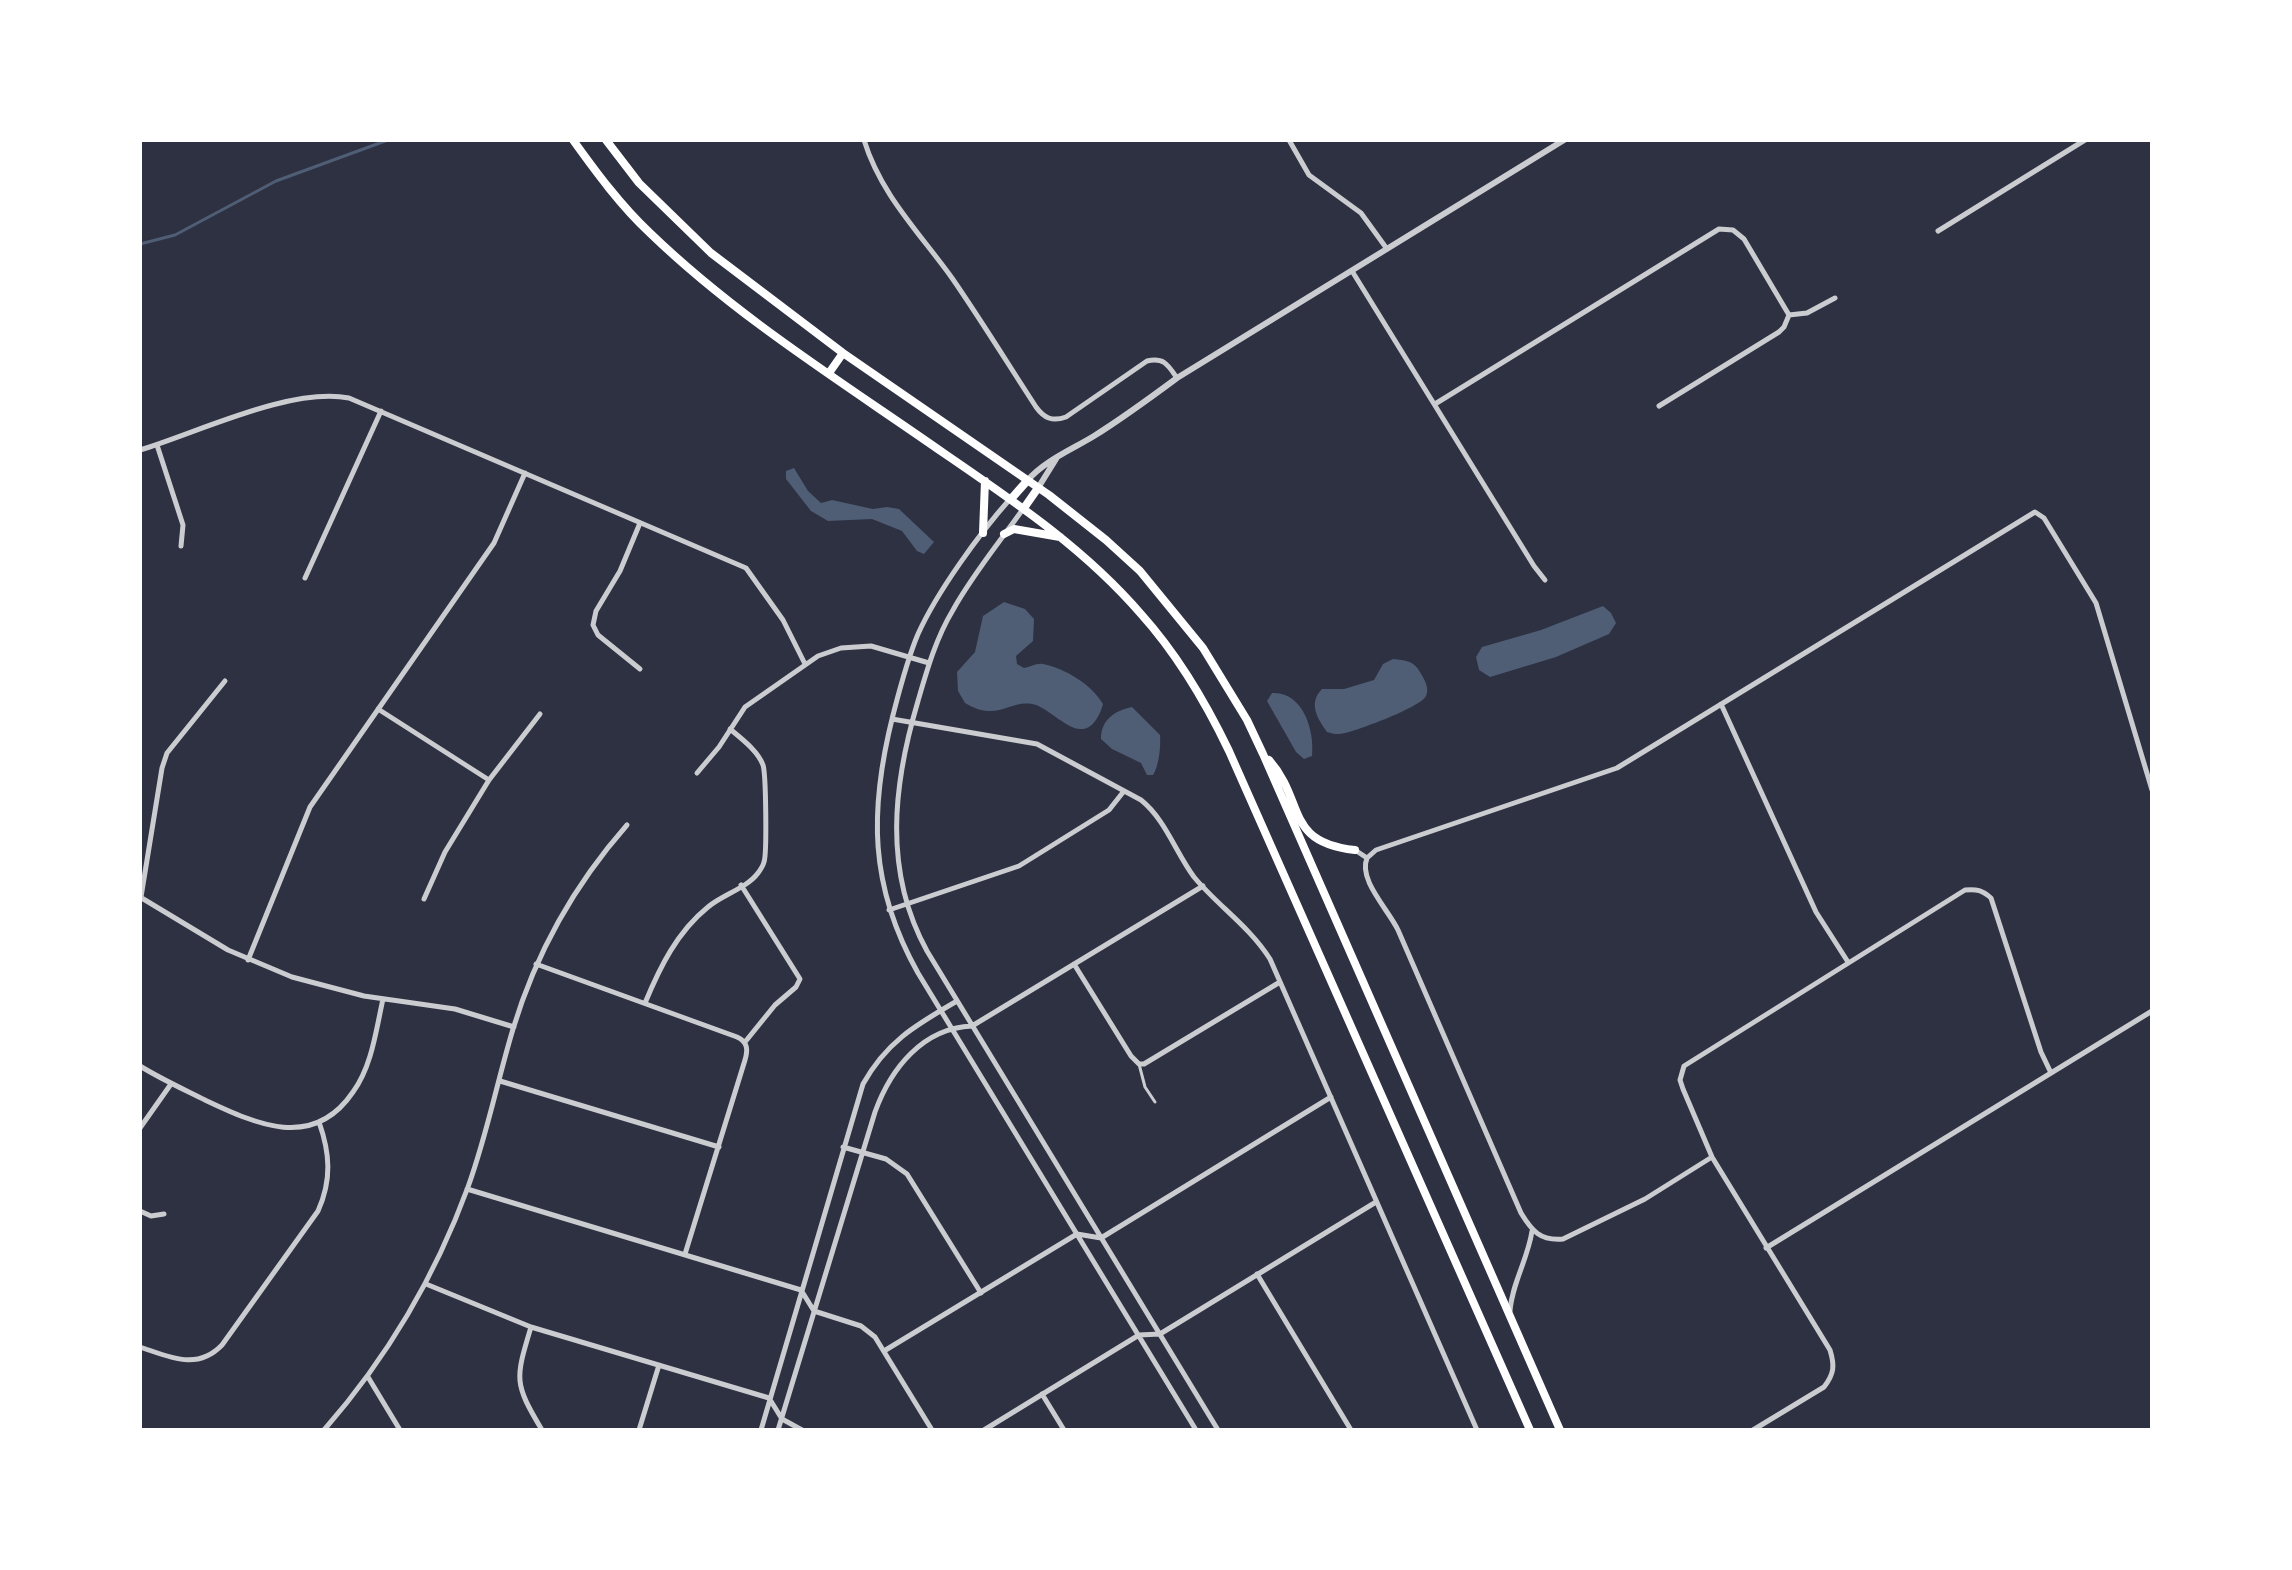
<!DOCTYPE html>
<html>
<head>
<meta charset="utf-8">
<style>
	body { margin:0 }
	#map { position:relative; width:2292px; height:1570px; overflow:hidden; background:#2d3142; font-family:"Asap Condensed",sans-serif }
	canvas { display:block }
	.frame { position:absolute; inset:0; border:142px solid #fff; pointer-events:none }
</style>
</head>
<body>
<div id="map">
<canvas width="2292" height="1570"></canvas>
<div class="frame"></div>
</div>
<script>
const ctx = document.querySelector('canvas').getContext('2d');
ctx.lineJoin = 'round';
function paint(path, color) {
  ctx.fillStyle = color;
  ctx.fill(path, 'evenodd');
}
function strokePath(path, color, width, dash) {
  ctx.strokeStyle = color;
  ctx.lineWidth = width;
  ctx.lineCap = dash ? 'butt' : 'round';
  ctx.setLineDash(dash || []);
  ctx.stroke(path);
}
const water = new Path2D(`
	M794,468l14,23 13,12 11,-3 41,9 14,-2 12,2 35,33 -10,12 -7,-3 -15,-20 -30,-12 -44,2 -17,-10 -25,-32v-8z
	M1004,602l21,7 9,10 -1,22 -17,15 1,8 7,4c6,-1 13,-5 19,-4 23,5 48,20 60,40 -3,11 -10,26 -23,25 -12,0 -31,-19 -44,-24 -19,-6 -30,7 -48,6 -8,0 -16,-4 -23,-8l-7,-12 -1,-19 18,-20 8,-36z
	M1603,606l8,7 5,10 -7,11 -53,23 -66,20 -11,-7 -3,-13 6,-10 59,-17z
	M1393,659c12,1 21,2 27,13 4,7 10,16 6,24 -5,11 -67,34 -81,37 -6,2 -12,1 -18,-1 -10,-14 -19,-29 -5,-43h22l30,-9 9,-16z
	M1272,693c31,-2 43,38 40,63l-8,3 -8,-7 -29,-51z
	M1132,707l28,28c1,11 -1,31 -7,40h-6l-6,-12 -29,-14 -11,-10c0,-19 13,-28 31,-32z`);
const stream = new Path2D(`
	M140,244l35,-9 101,-54 112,-41`);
const service = new Path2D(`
	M1139,1064l6,23 10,15`);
const minor = new Path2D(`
	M864,140c17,55 55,92 88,138 29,42 56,86 84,129 8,11 16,15 30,10l81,-56c17,-4 21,4 30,17
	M1289,140l20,35 52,38 26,36
	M1938,231l147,-91
	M1352,271l182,295 11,14
	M1435,404l284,-175 14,1 11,9 45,76
	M1659,406l120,-74 5,-5 5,-12 18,-2 28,-15
	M157,445l26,80 -2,21
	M140,450c59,-18 150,-63 209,-52l397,170 37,52 22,44
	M1010,499c-31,35 -73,93 -92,135 -11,26 -18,54 -25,81 -24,95 -24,171 25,258l278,457
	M1023,509c-24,34 -50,65 -70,101 -17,28 -26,60 -35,91 -25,84 -35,170 9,250l291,479
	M640,523l-20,48 -24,40 -3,14 5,10 42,34
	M305,578l76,-167
	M1721,704l95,208 32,50
	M378,709l111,71 51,-66
	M892,719l145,25 104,56c24,19 35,53 53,77 24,29 55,49 76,82l207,471
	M697,773l22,-26 26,-40 73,-51 23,-8 30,-2 58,17
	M1355,850l12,8c-9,22 21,51 31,72l123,283c11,18 19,28 42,26l82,-40 67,-42
	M1367,858l9,-8 241,-82 418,-256 9,6 52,85 56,187
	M741,885l59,94 -4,8 -21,18 -30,37
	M140,897l88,53 64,27 72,19 91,13 59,18
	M141,897l21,-129 5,-15 58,-72
	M424,899l21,-47 44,-72
	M889,910l130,-44 90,-56 15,-19
	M248,960l62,-153 184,-264 31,-70
	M536,964l201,73c11,5 11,13 8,23l-60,194
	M1074,964l57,92 8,8h5l136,-82
	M645,1003c15,-36 32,-71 63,-96 14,-12 39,-19 50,-34 3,-4 5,-7 6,-11 3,-8 2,-88 -1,-97 -5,-14 -21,-26 -33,-36
	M140,1066c21,13 43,23 65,34 51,24 108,51 148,-8 19,-26 23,-62 30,-93
	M500,1081l219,66
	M140,1128l31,-44
	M843,1147l43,12 21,15 74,119
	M467,1189l334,101 13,21 47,15 14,11 57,93
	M140,1211l11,5 13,-2
	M1766,1248l386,-237
	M1257,1274l94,156
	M426,1284l105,43 238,71 13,21 20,11
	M1510,1311c2,-28 18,-52 22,-80
	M531,1327c-16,53 -17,56 11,103
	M140,1347c30,10 57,24 82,-2l96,-134c14,-31 12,-58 1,-89
	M884,1351l193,-117 24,4 230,-141
	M368,1377l32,53
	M1042,1394l22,36
	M324,1430c63,-72 111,-153 144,-243 19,-52 29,-105 45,-158 23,-76 62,-145 114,-204
	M639,1430l20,-65
	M761,1430l102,-346c24,-43 53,-59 94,-83
	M778,1430l97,-318c16,-44 48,-84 97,-86l231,-140
	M984,1430l155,-95 21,-1 216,-132
	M1753,1430l71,-43c10,-13 11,-21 6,-37l-118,-193 -29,-68 -3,-9 4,-14 281,-176c12,-1 17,0 26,8l50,154 10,21`);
const tertiary = new Path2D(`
	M1027,481c17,-20 44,-31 67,-45 29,-18 56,-38 83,-58l387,-238
	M1038,488l18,-29`);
const primary = new Path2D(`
	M573,140c23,32 48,66 77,93 88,85 195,151 295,221 70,48 140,95 196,160 36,40 65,89 88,137l301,679
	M606,140l33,43 72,70 132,100 206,142 57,45 34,31 63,77 44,72 16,34 297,676
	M829,373l14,-20
	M1011,499l16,-18
	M1024,508l14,-20
	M983,533l2,-52
	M1004,534l10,-5 46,8
	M1269,760c37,42 15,82 86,90`);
paint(water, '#4f5d75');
strokePath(stream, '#4f5d75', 3);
strokePath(service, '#caccd0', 3);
strokePath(minor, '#caccd0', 5);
strokePath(tertiary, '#caccd0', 6);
strokePath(primary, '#fff', 8);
</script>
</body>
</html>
